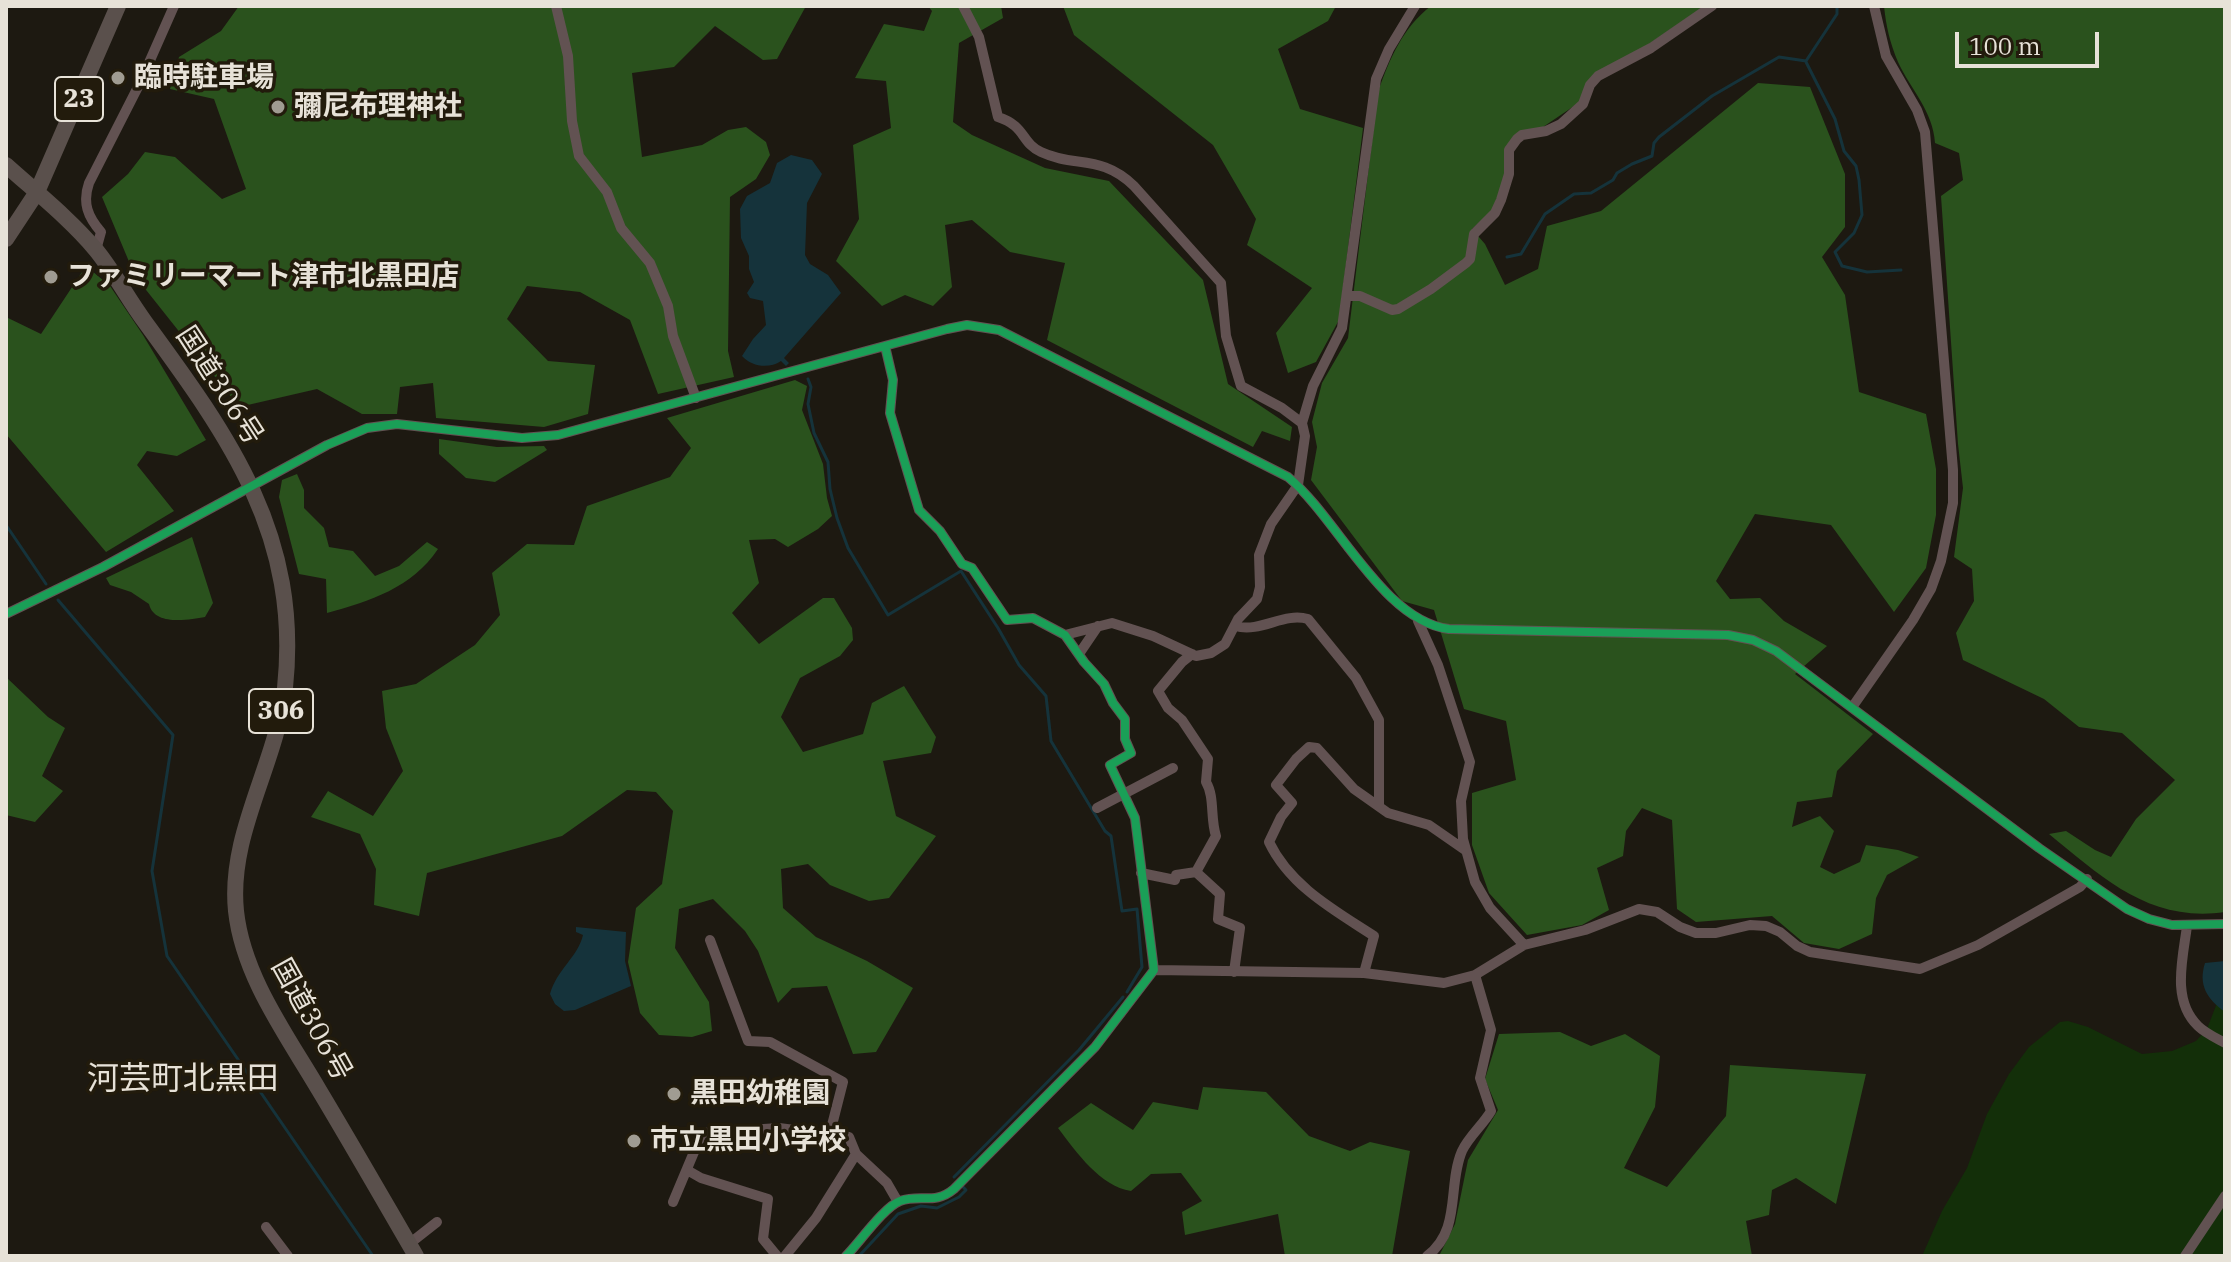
<!DOCTYPE html>
<html>
<head>
<meta charset="utf-8">
<style>
	body { margin:0 }
	#map { position:relative; width:2231px; height:1262px; overflow:hidden; background:#1d1911; font-family:"IBM Plex Serif",serif }
	canvas { display:block }
	.frame { position:absolute; inset:0; border:8px solid #e7e2d8; pointer-events:none }
	.scale { position:absolute; left:1955px; top:32px; width:144px; height:36px; box-sizing:border-box; border:4px solid #e7e2d8; border-top:0; padding-left:10px; font-size:24px; line-height:28px; white-space:nowrap; color:#e7e2d8; -webkit-text-stroke:6px #221b0c; paint-order:stroke }
</style>
</head>
<body>
<div id="map">
<canvas width="2231" height="1262"></canvas>
<div class="frame"></div>
<div class="scale">100 m</div>
</div>
<script>
const ctx = document.querySelector('canvas').getContext('2d');
ctx.lineJoin = 'round';
function paint(path, color) {
  ctx.fillStyle = color;
  ctx.fill(path, 'evenodd');
}
function strokePath(path, color, width, dash) {
  ctx.strokeStyle = color;
  ctx.lineWidth = width;
  ctx.lineCap = dash ? 'butt' : 'round';
  ctx.setLineDash(dash || []);
  ctx.stroke(path);
}
function label(font, color, halo, rows, align = 'center') {
  ctx.font = font + ' "IBM Plex Serif","Noto Sans JP",serif';
  ctx.lineWidth = 7;
  ctx.setLineDash([]);
  ctx.textBaseline = 'middle';
  ctx.strokeStyle = halo;
  ctx.fillStyle = color;
  for (const [text, x, y, turn = 0] of rows) {
    ctx.save();
    ctx.translate(x, y);
    ctx.rotate((+turn || 0) * Math.PI / 180);
    ctx.textAlign = isNaN(turn) ? turn : align;
    if (halo) ctx.strokeText(text, 0, 0);
    ctx.fillText(text, 0, 0);
    ctx.restore();
  }
}
const green = new Path2D(`
	M2225,982v274h-303l20,-45 25,-43 20,-54 22,-40 20,-27 31,-25 8,-1 20,6 54,27 30,-3 24,-10 11,-12z`);
const forest = new Path2D(`
	M239,6h567l-29,53 -14,1 -48,-34 -41,41 -42,6 10,84 60,-12 26,-15 18,-3 20,15 4,13 -14,24 -26,18 -2,154 6,26 -76,17 -28,-74 -50,-28 -53,-6 -20,33 41,42 47,4 -7,49 -44,13 -108,-9 -3,-35 -33,4 -3,27h-35l-45,-25 -78,18 -104,-131 -33,-79 26,-23 17,-22 30,5 47,42 24,-10 -32,-90 -44,-10 9,-32 42,-26z
	M928,6h73l2,12 -44,25 -6,79 19,13 73,33 64,13 94,99 25,104 64,43 -2,14 -28,-10 -9,16 -206,-107 18,-77 -55,-11 -38,-32 -27,5 7,62 -19,19 -28,-11 -23,11 -46,-45 23,-42 -6,-74 38,-17 -5,-47 -31,-3 29,-54 40,7 8,-20z
	M1063,6h273l-8,15 -50,28 22,60 63,19 -24,192 -23,42 -28,11 -12,-40 36,-45 -65,-43 9,-26 -43,-74 -139,-110z
	M1431,6h274l-59,40 -48,27 -18,29 -37,25 -23,5 -27,78 -21,19 13,15 20,41 33,-16 9,-43 54,-15 157,-128 52,4 35,87v53l-23,30 23,38 14,97 67,22 10,55v46l-10,53 -32,44 -63,-87 -76,-11 -39,67 14,18 30,-1 24,23 43,25 -32,28 78,60 -36,37 -5,26 -35,5 -5,25 28,-11 14,15 -14,36 14,7 26,-12 6,-17 32,5 21,7 -32,18 -11,23 -4,36 -33,15 -35,-6 -32,-27 -76,6 -19,-13 -5,-89 -30,-12 -16,23 -3,25 -26,12 12,42 -27,15 -55,10 -38,-42 -17,-48v-52l44,-13 -10,-59 -42,-12 -30,-99 -32,-9 -91,-121 6,-33 -5,-25 10,-39 26,-45 30,-246c11,-32 25,-65 53,-86z
	M1884,6h341v906c-75,11 -122,-34 -176,-78l17,-3 29,19 16,7 25,-38 39,-39 -53,-47 -43,-6 -35,-28 -81,-39 -7,-27 18,-32 -2,-32 -18,-12 9,-69 -5,-44 -17,-248 22,-16 -4,-27 -24,-10c-2,-32 -24,-53 -37,-81 -8,-19 -12,-36 -14,-56z
	M86,266l24,20 33,49 63,105 -29,16 -30,-5 -10,14 37,46 -68,41 -100,-118v-117l35,17z
	M795,380l12,6 -5,24 21,54 4,34 5,18 -14,13 -30,18 -13,-8 -26,1 10,43 -27,30 27,31 64,-46h11l18,30 1,12 -13,16 -40,22 -19,39 22,35 60,-18 9,-31 32,-17 32,51 -5,16 -48,8 13,55 40,20 -47,62 -20,3 -39,-16 -22,-21 -27,5 2,39 33,29 51,24 46,27 -37,64 -23,2 -26,-68 -35,2 -14,15 -20,-52 -13,-20 -32,-32 -34,10 -4,39 34,54 3,29 -20,6 -33,-2 -19,-22 -12,-51 8,-54 26,-24 11,-73 -17,-19 -29,-2 -65,46 -135,37 -8,43 -45,-11 2,-36 -16,-35 -49,-17 17,-26 45,25 30,-45 -17,-43 -4,-37 34,-7 59,-39 25,-30 -8,-42 35,-29 47,1 13,-39 83,-29 21,-29 -24,-30z
	M439,439l58,8 47,-1 3,4 -52,32 -29,-4 -27,-24z
	M297,474l7,16v18l20,20 5,19 24,4 22,25 24,-10 28,-24 11,7c-26,39 -68,52 -111,64l-1,-34 -27,-5 -20,-77 3,-17z
	M192,537l21,66 -8,14c-17,3 -51,9 -56,-13l-18,-12 -21,-7 -4,-7z
	M6,677l42,40 17,11 -23,48 21,15 -28,31 -29,-7z
	M1560,1032l31,14 34,-12 35,22 -5,51 -31,61 43,19 59,-71 4,-51 136,9 -30,130 -40,-26 -24,12 -3,25 -23,6 6,35h-313l16,-32 13,-64 30,-50 -13,-31 14,-45z
	M1203,1087l63,5 43,44 41,15 20,-9 40,9 -18,105h-107l-7,-42 -93,21 -3,-23 20,-11 -21,-28 -30,1 -20,17c-31,-5 -54,-38 -73,-63l33,-25 42,27 20,-28 45,8z`);
const water = new Path2D(`
	M791,155l21,5 10,14 -15,29 -2,52 5,9 18,11 13,18 -57,65 5,5 -3,3 -5,-5c-12,8 -29,6 -39,-5l11,-17 13,-14 -3,-24 -13,-3 -3,-5 7,-11 -5,-13v-13l-8,-18 -1,-29 7,-13 23,-13 7,-20z
	M576,927l50,5 -1,29 6,25 -56,24 -11,1 -9,-7 -5,-10c7,-25 28,-37 33,-59l-7,-3z
	M2225,961v51c-18,-13 -27,-27 -20,-49z`);
const stream = new Path2D(`
	M1806,62l29,57 9,32 12,15 3,14 3,35 -8,18 -19,19 7,14 25,6 34,-2
	M1507,257l14,-3 24,-40 29,-20 17,-1 22,-13 4,-7 15,-9 20,-8 2,-13 5,-6 53,-41 67,-39 27,4 31,-47v-8
	M808,379l3,8 -3,17 6,29 14,29 2,27 7,29 11,30 40,67 73,-44 37,57 21,37 27,31 5,45 54,90 6,5 11,75 15,-2 5,58 -15,25
	M6,525l40,59
	M58,600l115,135 -21,136 15,85 206,300
	M954,1177l125,-127 44,-53
	M859,1256l39,-42 23,-8 16,2 22,-11 7,-7 -3,-3`);
const minor = new Path2D(`
	M556,6l12,50 4,65 7,35 28,36 14,36 29,35 18,43 5,30 23,62
	M963,6l16,31 19,80c28,9 23,26 43,35 34,16 60,2 93,34l87,97 5,53 15,50 41,22 20,15
	M96,250l5,-18c-13,-15 -19,-29 -12,-49l51,-100 34,-77
	M1349,296h11l32,14 6,-1 33,-20 35,-26 4,-4 4,-25 21,-21 6,-13 8,-26v-24l8,-11 5,-4 24,-4 15,-7 22,-20 7,-19 8,-9 53,-28 61,-42
	M6,614l97,-47 224,-122 40,-17 30,-4 125,14 36,-3 389,-106 20,-4 32,5 289,147c50,42 95,144 161,152l279,6 25,5 23,11 263,197 88,61 22,10 23,6 53,-1
	M1418,621l20,44 32,97 -9,39 2,38 12,43 15,26 34,37
	M1235,626c27,7 48,-14 73,-7l48,59 23,42v85
	M1065,635l47,-12 41,13 43,20 15,-3 14,-9 13,-25 19,-20 3,-12 -1,-32 12,-31 27,-39 7,-49 -3,-13 11,-37 29,-58 34,-249 13,-30 26,-43
	M1079,654l19,-28
	M1853,706l60,-86 18,-31 10,-28 12,-58v-33l-28,-338 -8,-22 -31,-54 -12,-50
	M1097,808l76,-40
	M1196,872l24,22 -2,25 22,9 -6,44
	M1141,873l34,7 1,-5 20,-3 20,-36c-6,-18 -1,-39 -10,-54l2,-23 -26,-39 -14,-12 -10,-17 24,-29 10,-8
	M2187,926c-4,32 -16,74 11,100 7,7 18,12 27,17
	M710,940l38,101 22,1 73,40 -13,51
	M1154,970l210,3 80,10 31,-8 49,-30 61,-15 54,-21 18,3 23,15 16,6h20l34,-8 16,1 14,6 17,14 13,6 110,17 58,-24 102,-58 7,-8
	M1364,973l10,-37c-40,-26 -84,-50 -105,-94l12,-25 11,-14 -16,-18 20,-26 13,-12 8,1 37,41 34,24 41,12 36,25
	M687,1170l14,8 67,21 -5,40 14,17
	M673,1202l29,-69 77,-5 70,9 7,17 31,29 11,19
	M266,1227l22,29
	M409,1244l28,-22
	M785,1256l31,-38 40,-64
	M846,1256c13,-13 38,-49 54,-55 21,-7 35,4 54,-12l141,-142 59,-77 -19,-152 -25,-53 21,-12 -6,-14v-20l-12,-16 -9,-19 -20,-22 -19,-27 -32,-17 -26,2 -35,-52 -10,-4 -22,-33 -21,-21 -29,-97 3,-33 -8,-34
	M1427,1256c35,-26 20,-70 35,-105 7,-15 21,-26 29,-40l-11,-33 11,-48 -16,-55
	M2185,1256l40,-60`);
const highway = new Path2D(`
	M6,165c30,27 64,54 90,85 18,22 32,49 49,72 85,116 156,214 140,366 -8,76 -57,145 -49,223 7,65 50,123 83,179 33,55 65,111 97,166
	M6,239l31,-47 81,-186`);
const cycleway = new Path2D(`
	M6,614l97,-47 224,-122 40,-17 30,-4 125,14 36,-3 389,-106 20,-4 32,5 289,147c50,42 95,144 161,152l279,6 25,5 23,11 263,197 88,61 22,10 23,6 53,-1
	M846,1256c13,-13 38,-49 54,-55 21,-7 35,4 54,-12l141,-142 59,-77 -19,-152 -25,-53 21,-12 -6,-14v-20l-12,-16 -9,-19 -20,-22 -19,-27 -32,-17 -26,2 -35,-52 -10,-4 -22,-33 -21,-21 -29,-97 3,-33 -8,-34`);
const markers = [
	[118,78,8,"#a09c92"],
	[278,107,8,"#a09c92"],
	[51,277,8,"#a09c92"],
	[674,1094,8,"#a09c92"],
	[634,1141,8,"#a09c92"]
];
const shields = [
	[79,99,48],
	[281,711,64]
];
const shieldNames = [
	["23",79,99],
	["306",281,711]
];
const poiNames = [
	["臨時駐車場",134,78],
	["彌尼布理神社",294,107],
	["ファミリーマート津市北黒田店",67,277],
	["黒田幼稚園",690,1094],
	["市立黒田小学校",650,1141]
];
const streetNames = [
	["国道306号",219,386,57],
	["国道306号",311,1020,61]
];
const quarterNames = [
	["河芸町北黒田",183,1080]
];
paint(green, '#132f09');
paint(forest, '#2a521d');
paint(water, '#15333b');
strokePath(stream, '#15333b', 3);
strokePath(minor, '#625252', 10);
strokePath(highway, '#5a504c', 16);
strokePath(cycleway, '#1a9f57', 8);
for (const [x, y, r, color] of markers) {
  const dot = new Path2D();
  dot.arc(x, y, r, 0, 2 * Math.PI);
  ctx.fillStyle = color;
  ctx.fill(dot);
  strokePath(dot, '#221b0c', 3);
}
for (const [x, y, w] of shields) {
  const box = new Path2D();
  box.roundRect(x - w / 2, y - 22, w, 44, 6);
  ctx.fillStyle = '#221b0c';
  ctx.fill(box);
  strokePath(box, '#e7e2d8', 2);
}
label('bold 26px', '#e7e2d8', null, shieldNames);
label('bold 28px', '#e7e2d8', '#221b0c', poiNames, 'left');
label('28px', '#e7e2d8', '#221b0c', streetNames);
label('32px', '#e7e2d8', '#221b0c', quarterNames);
</script>
</body>
</html>
